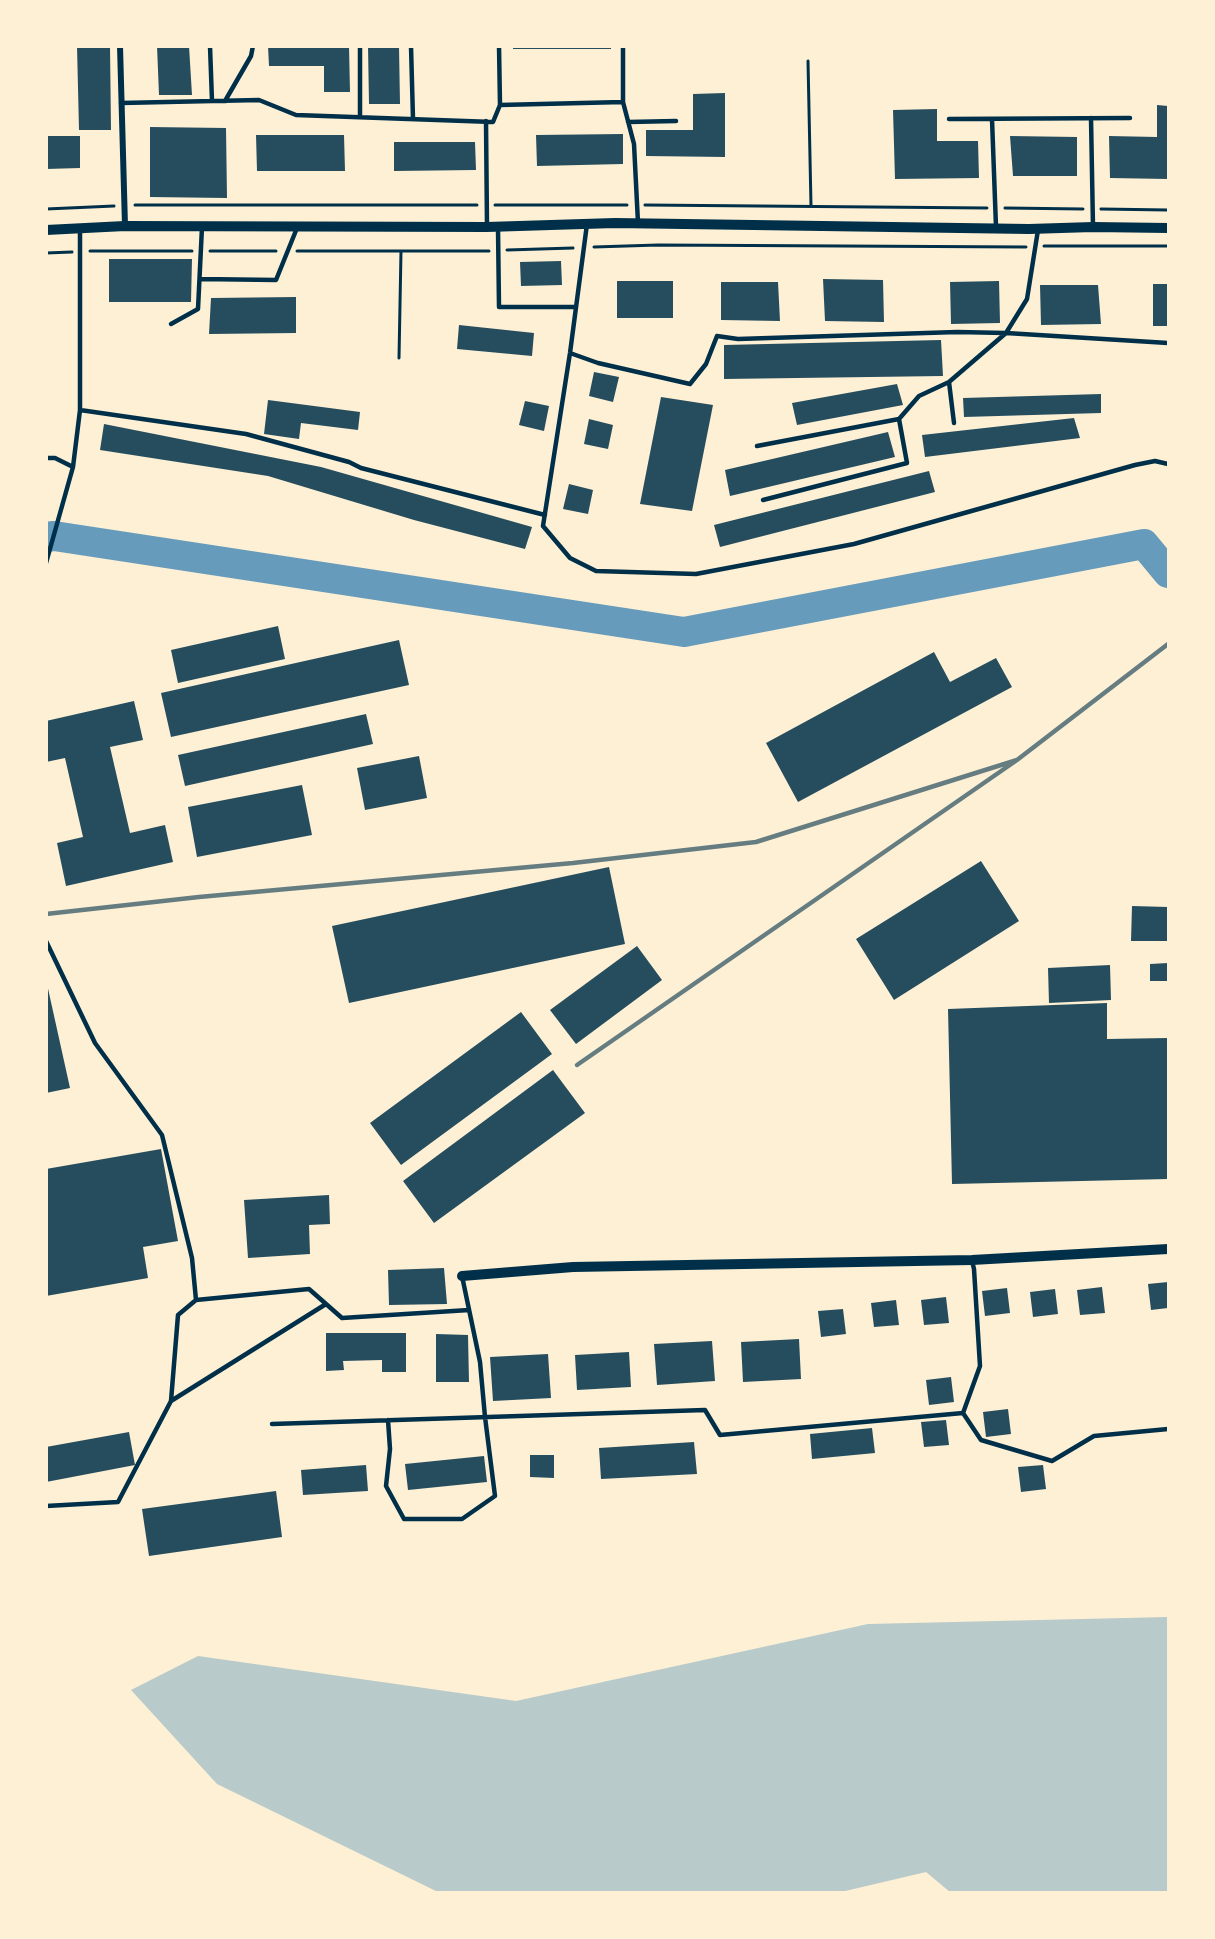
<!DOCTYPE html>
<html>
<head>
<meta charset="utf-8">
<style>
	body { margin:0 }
	#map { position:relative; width:1215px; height:1939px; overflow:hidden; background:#fdf0d5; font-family:"PT Sans Narrow",sans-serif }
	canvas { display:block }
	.frame { position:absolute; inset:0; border:48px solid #fdf0d5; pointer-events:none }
</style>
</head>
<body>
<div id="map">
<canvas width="1215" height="1939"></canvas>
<div class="frame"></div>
</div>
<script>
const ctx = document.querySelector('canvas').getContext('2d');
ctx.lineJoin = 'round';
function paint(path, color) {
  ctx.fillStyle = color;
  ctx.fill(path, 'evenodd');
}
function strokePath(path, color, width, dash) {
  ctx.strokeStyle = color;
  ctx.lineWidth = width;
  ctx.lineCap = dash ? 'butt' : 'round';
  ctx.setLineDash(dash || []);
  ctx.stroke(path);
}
const green = new Path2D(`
	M1168,1617v275h-218l-24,-20 -85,20h-403l-221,-108 -86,-94 67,-34 318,45 352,-77z`);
const river = new Path2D(`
	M46,537l8,-1 630,96 460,-88 24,29`);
const building = new Path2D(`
	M77,46h33l1,84h-32z
	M157,46h32l3,49h-33z
	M268,46h81l1,46h-26v-26h-55z
	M368,46h31l1,58h-31z
	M513,46h98v3h-98z
	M725,93v64l-79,-1v-26h47v-36z
	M1157,105l11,1v73l-58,-1 -1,-42 48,1z
	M937,109v32h41l1,37 -84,1 -2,-69z
	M150,127l76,1 1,70 -77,-1z
	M623,134v30l-86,2 -1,-31z
	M256,135h88l1,36h-88z
	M46,136h34v32l-34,1z
	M1010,136l67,1v39h-64z
	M394,142h81l1,28 -82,1z
	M109,259h83l-1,43h-82z
	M561,261l1,24 -41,1 -1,-24z
	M823,279l60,1 1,42 -59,-1z
	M617,281h56v37h-56z
	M999,281l1,42 -49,1 -1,-42z
	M721,282h57l2,39 -59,-1z
	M1153,284h15v42h-15z
	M1040,285h58l3,39 -60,1z
	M296,297v36l-87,1 2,-36z
	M459,325l75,8 -2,23 -75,-7z
	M941,340l2,36 -219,3v-34z
	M594,372l25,5 -6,25 -24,-6z
	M897,384l6,21 -106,20 -5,-22z
	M1101,394v19l-137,4 -1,-19z
	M661,397l52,8 -21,106 -52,-7z
	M268,400l92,12 -2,18 -57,-7 -2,16 -35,-5z
	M525,401l24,5 -5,25 -25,-6z
	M1074,418l6,20 -155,19 -3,-22z
	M589,419l24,6 -5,24 -24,-5z
	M104,424l217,43 211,60 -7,22 -111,-29 -146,-44 -168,-26z
	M888,432l7,25 -165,39 -5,-26z
	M929,471l6,21 -215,55 -6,-22z
	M569,484l24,6 -5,24 -25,-5z
	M278,626l7,33 -107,24 -7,-33z
	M399,640l10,45 -238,52 -10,-44z
	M934,652l16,30 46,-24 16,29 -214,115 -32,-59z
	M134,701l9,39 -33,7 20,86 35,-8 8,37 -107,24 -9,-43 26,-6 -18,-79 -19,4v-41z
	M366,714l7,30 -188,42 -7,-31z
	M419,756l8,42 -62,12 -8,-42z
	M302,785l10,50 -115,22 -9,-50z
	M981,861l38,60 -125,79 -38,-61z
	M609,867l16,77 -276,59 -17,-77z
	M1132,906l36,1v34h-37z
	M637,946l25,34 -86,64 -26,-34z
	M1168,963v18h-18v-17z
	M1110,965l1,35 -62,3 -1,-35z
	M47,984l23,104 -24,5v-108z
	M1107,1003v36l61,-1v141l-216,5 -4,-175z
	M521,1012l31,42 -151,111 -31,-42z
	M553,1070l32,43 -151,110 -31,-42z
	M161,1149l17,92 -35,6 5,31 -102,18v-127z
	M329,1195l1,29 -21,1 1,29 -62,4 -4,-58z
	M444,1268l3,36 -58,1 -1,-35z
	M1168,1282v26l-17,2 -3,-26z
	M1102,1287l3,26 -25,2 -3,-25z
	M1007,1288l3,25 -25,3 -3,-25z
	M1055,1289l3,25 -25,3 -3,-25z
	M946,1297l3,26 -25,2 -3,-25z
	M896,1300l3,25 -25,2 -3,-24z
	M843,1309l3,25 -25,3 -3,-26z
	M326,1333h80v39h-24v-12l-39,1 1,9 -18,1z
	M436,1334l32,1 1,47h-33z
	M799,1339l2,40 -58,3 -2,-40z
	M712,1341l3,40 -58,4 -3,-41z
	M629,1352l2,35 -54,3 -2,-35z
	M548,1354l3,44 -58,3 -3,-44z
	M951,1377l3,25 -25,3 -3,-25z
	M1008,1409l3,25 -25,3 -3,-25z
	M946,1420l3,25 -25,2 -3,-25z
	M872,1428l3,25 -63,6 -2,-25z
	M129,1432l6,33 -89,17v-35z
	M694,1442l3,32 -96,5 -2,-31z
	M530,1455h24v23l-24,-1z
	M484,1456l3,26 -79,8 -3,-26z
	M366,1465l2,26 -65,4 -2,-25z
	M1043,1465l3,24 -25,3 -3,-25z
	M276,1491l6,46 -133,19 -7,-47z`);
const path = new Path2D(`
	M808,61l3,145
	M135,205h342
	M495,205h132
	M645,205l342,3
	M1005,208l78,1
	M46,209l68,-3
	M1101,209l67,1
	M1044,246h124
	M594,247l64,-2 368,2
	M507,250l66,-2
	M90,251h102
	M210,251h66
	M297,251h192
	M46,253l26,-1
	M399,358l2,-107`);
const service = new Path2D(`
	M210,46l2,55
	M411,46l2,73
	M499,46l1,59
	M623,46v56l11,42 4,79
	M225,101l26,-45 2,-10
	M121,103l138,-3 37,15 197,7 7,-17 123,-3
	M360,117v-71
	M1091,118l2,109
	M949,119l181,-1
	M992,119l4,108
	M486,121l1,106
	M628,122l48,-1
	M587,224l-17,129 -27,173 27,32 26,13 100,3 158,-30 281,-79 20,-4 13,3
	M498,228l1,79h77
	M200,279l76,1 21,-52
	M171,324l27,-15 4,-82
	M570,353l28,10 92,21 16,-20 11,-28 21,3 219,-7 49,1 162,10
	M949,382l5,41
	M80,410l166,24 103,28 12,6 184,47
	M757,446l142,-27 20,-23 30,-14 57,-49 21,-34 11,-69
	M46,458h9l18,9 7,-57v-181
	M763,500l144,-37 -8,-44
	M46,563l27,-96
	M46,941l49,102 67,92 30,123 4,42 113,-11 33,29 127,-8
	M196,1300l-18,15 -7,86 155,-97
	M963,1413l18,27 71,21 42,-25 74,-7
	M388,1420l2,29 -4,37 18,33h58l33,-23 -10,-79 -5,-55 -18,-86
	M272,1424l433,-14 15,25 243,-22 17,-47 -6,-97 -2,-8
	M46,1506l72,-4 53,-101`);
const minor = new Path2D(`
	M120,46l5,180`);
const tertiary = new Path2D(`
	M46,230l79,-4 362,1 128,-4 414,6 64,-2 75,1
	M462,1276l111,-9 399,-7 196,-11`);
const rail = new Path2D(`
	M46,914l153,-17 374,-34 183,-21 261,-82
	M577,1065l440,-305 151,-116`);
paint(green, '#b9caca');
strokePath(river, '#669bbc', 30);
paint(building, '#264d5e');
strokePath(path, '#003049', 3);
strokePath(service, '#003049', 4.5);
strokePath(minor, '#003049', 6);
strokePath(tertiary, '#003049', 10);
strokePath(rail, '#657d81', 4.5);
</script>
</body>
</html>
